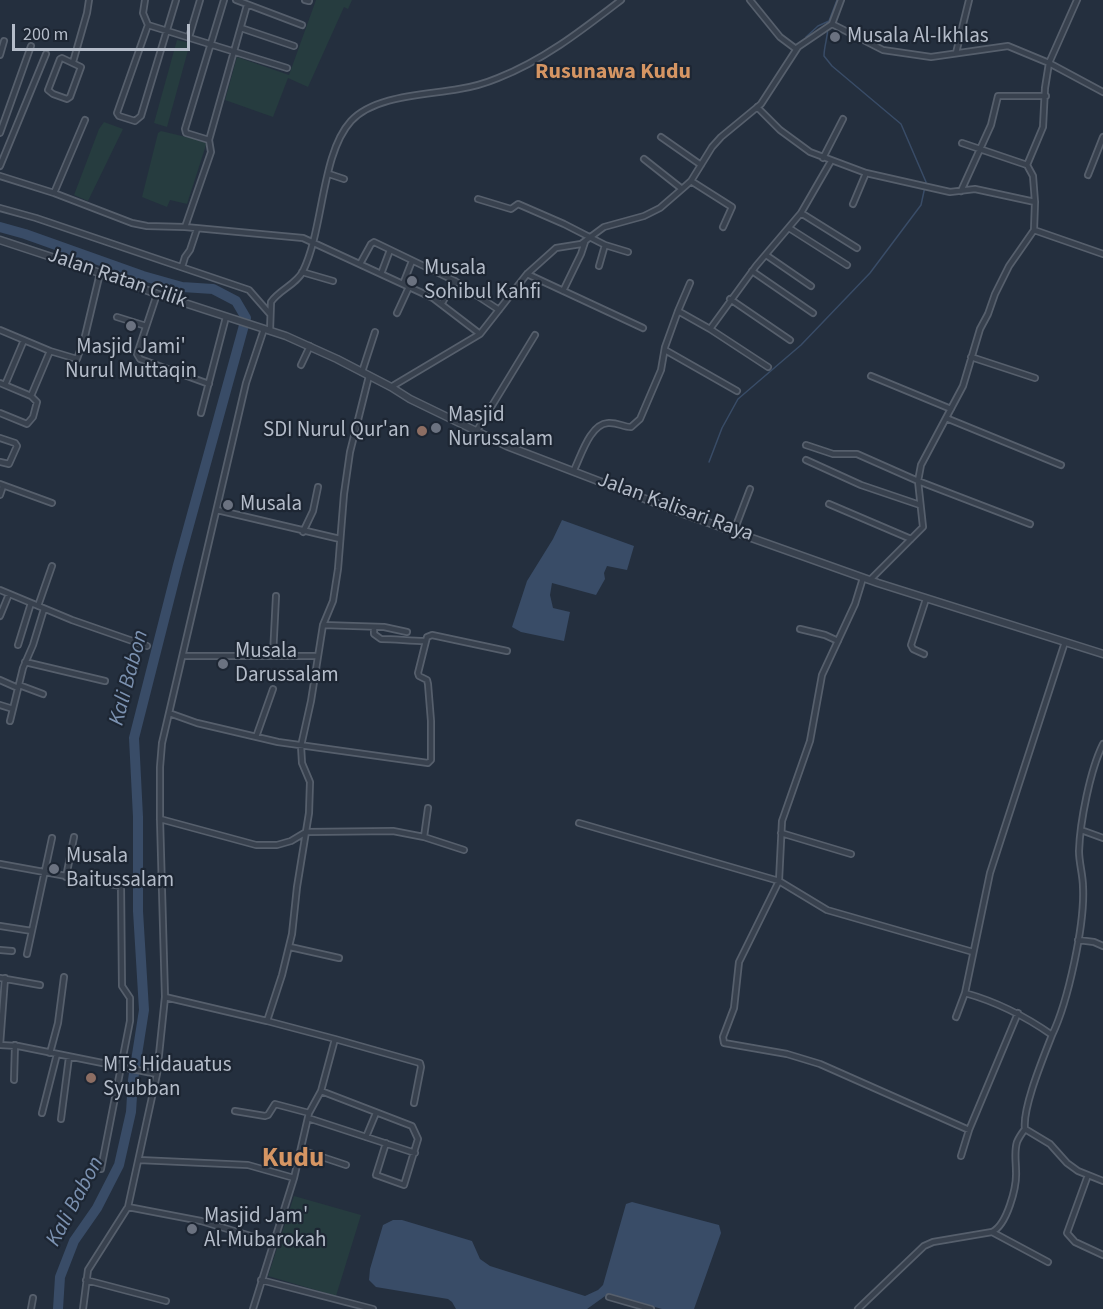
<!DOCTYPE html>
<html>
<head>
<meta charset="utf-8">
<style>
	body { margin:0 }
	#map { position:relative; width:1103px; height:1309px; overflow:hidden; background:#242f3e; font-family:"Source Sans 3",sans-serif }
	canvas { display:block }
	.scale { position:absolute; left:12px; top:24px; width:178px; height:27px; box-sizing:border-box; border:3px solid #b4bcc9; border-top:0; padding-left:8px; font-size:18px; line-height:21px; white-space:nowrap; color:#b4bcc9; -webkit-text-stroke:4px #1d2633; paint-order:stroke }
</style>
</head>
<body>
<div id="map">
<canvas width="1103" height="1309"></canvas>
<div class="scale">200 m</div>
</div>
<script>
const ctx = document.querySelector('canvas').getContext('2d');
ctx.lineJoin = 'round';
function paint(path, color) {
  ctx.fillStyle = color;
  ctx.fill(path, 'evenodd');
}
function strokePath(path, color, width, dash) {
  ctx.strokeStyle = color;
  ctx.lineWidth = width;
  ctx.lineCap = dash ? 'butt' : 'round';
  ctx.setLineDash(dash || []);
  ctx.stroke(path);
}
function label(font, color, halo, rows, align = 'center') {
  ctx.font = font + ' "Source Sans 3",sans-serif';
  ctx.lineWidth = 4.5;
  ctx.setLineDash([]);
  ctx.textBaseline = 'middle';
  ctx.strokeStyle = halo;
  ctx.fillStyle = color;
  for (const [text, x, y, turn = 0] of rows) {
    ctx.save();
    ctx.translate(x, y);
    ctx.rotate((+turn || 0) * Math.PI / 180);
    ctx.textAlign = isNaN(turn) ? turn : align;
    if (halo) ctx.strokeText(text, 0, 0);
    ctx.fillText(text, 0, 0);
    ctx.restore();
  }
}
const green = new Path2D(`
	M316,0h36l-4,9 -4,-2 -36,80 -20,-9 -15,39 -48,-17 12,-43 52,18z
	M177,40l13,3 -23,84 -13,-4z
	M104,122l19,7 -35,72 -14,-6 25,-66z
	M161,131l46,11 -20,62 -17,-4 -3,7 -25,-10 16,-64z
	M294,1196l67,19 -25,81 -68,-20z`);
const water = new Path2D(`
	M562,520l72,26 -7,24 -20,-4 -3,7 1,6 -9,16 -44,-12 -2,12 3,13 17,4 -6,29 -43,-9 -9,-5 15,-46 26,-42z
	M632,1202l87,23 2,8 -27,76h-32l-54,-15 -21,15h-131l-4,-7 -4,-3 -72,-12 -7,-7 1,-11 13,-44 10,-5h9l70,21 8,18 10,7 95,30 13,-6 5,-5 23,-81z`);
const stream = new Path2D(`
	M806,37l12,-11 11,-5 8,-21
	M709,462l13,-34 16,-29 63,-54 69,-72 51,-68 5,-23 -25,-58 -69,-58 -8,-10c0,-12 6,-24 3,-34`);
const river = new Path2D(`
	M0,227l25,7 118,42 39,11 31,2 23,12 10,17 -68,247 -44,173 4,79v94l6,99 -11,70 -2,32 -12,53 -22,43 -23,33 -14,36 -2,32`);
const minor = new Path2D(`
	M145,0l-2,13 5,12 -31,88 2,3 16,5 6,-5 35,-116
	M236,0l66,25
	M305,0l4,1
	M750,0l30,37 16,12
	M832,24l51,26 48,7 77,-11 41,17 54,29
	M148,25l139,43
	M241,28l53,18
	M189,37l11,-37
	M956,53l13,-53
	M0,55l4,-14
	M62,58l19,9 -11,30 -3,2 -14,-5 -5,-4 12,-31z
	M73,62l14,-49 2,-13
	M757,107l23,23 30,22 56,21 84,19 25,-3 60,13
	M0,133l31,-87
	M661,137l40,28
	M209,140l-23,-7 -1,-4 39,-129
	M209,140l38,-135
	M962,143l65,22
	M823,158l20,-39
	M644,159l38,30
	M0,166l46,-112
	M329,174l15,5
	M1088,175l15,-38
	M0,176l54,17 78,30 15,3 38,1 118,11 130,60 47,36
	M691,181l41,26 -9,20
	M961,191l30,-66 7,-29h48
	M54,193l31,-73
	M478,199l33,10 7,-5 46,20 41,21 23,7
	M853,204l13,-31
	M0,208l36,10 213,72 21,24
	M801,213l56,35
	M185,227l26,-75 -2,-12
	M789,228l58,37
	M1034,230l69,24
	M766,255l45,31
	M360,264l11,-20 3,-2 81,39 44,29
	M599,266l6,-21
	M182,267l3,-10 5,-7 7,-21
	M752,271l61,42
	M302,272l31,9
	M381,274l9,-24
	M527,274l116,54
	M403,284l9,-23
	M563,291l18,-37 4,-12
	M157,294l-20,60 3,5 69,25
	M730,299l60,41
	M442,303l13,-22
	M678,311l32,18 58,38
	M397,313l12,-26
	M117,317l29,9
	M710,329l46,-63 45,-53 30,-52
	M0,330l50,21 27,8 8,-23 15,-63
	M270,331l1,-29c8,-12 26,-18 32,-31 21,-43 18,-117 48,-150 24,-26 76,-26 108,-32 13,-2 27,-6 39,-11 46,-18 84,-48 123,-78
	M665,350l72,41
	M971,357l64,21
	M301,365l9,-19
	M362,372l13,-40
	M871,376l80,33
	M0,383l31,13 6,6 -4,15 -6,7 -27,-11
	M5,385l19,-45
	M391,387l89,-53 47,-60 29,-26 25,-4 23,-17 40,-11 16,-8 22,-19 9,-8 21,-34 9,-10 40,-33 37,-57 34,-23 9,-24
	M31,396l19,-45
	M201,413l25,-96
	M946,418l115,47
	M476,432l59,-97
	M0,438l15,5 2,3 -8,18 -9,-2
	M806,445l27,9h24l61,27 112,43
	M806,460l55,25 59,20
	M574,470c7,-14 16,-46 34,-47 9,-1 15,4 23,4l9,-8 21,-49 4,-23 13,-36 12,-28
	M0,484l52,19
	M0,495l3,-9
	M829,504l82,35
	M217,510l123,29
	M734,531l16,-42
	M303,532l10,-21 5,-24
	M863,578l-8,26 -33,71 -12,66 -28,80 -3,60 -40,81 -5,46 -11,29 1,6 63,11 33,10 149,66 49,-117
	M870,580l53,-53 -5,-46 3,-16 42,-79 17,-57 8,-15 7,-20 14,-28 25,-36 1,-28 -2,-26 -6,-11 16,-38 2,-39 4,-25 28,-63
	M0,590l72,30 75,26
	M38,606l14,-40
	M0,616l9,-22
	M323,625l61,2 23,5
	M374,627v7l7,5c15,0 29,2 44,2
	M800,629l25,6 13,6
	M18,645l13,-42
	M924,654l-11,-5 -2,-4 15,-46
	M273,655l3,-59
	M184,656h133
	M25,662l80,19
	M0,680l18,8
	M19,685l24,9
	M0,705l13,4
	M169,713l28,10 81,19 150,21 3,-3v-39l-3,-37 -1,-4 -8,-4 -1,-3 9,-36 5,-2 75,16
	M10,721l13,-53 10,-23 11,-36
	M256,737l17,-48
	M160,819l96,26h21l14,-4 15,-9 87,-1 31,6 40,13
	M579,823l200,58 48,29 146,42
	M1081,830l22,8
	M781,833l70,21
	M424,837l4,-29
	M0,864l121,22 1,100 8,12v23l-29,148
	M66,877l8,-40
	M0,926l32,5
	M1078,940l16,2 9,4
	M290,947l49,11
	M0,950l12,1
	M27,954l25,-116
	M0,978l40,7
	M965,993c32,9 60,23 87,42 16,-33 33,-111 31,-148 0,-12 -4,-24 -4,-36 1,-29 11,-81 24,-107
	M165,997l102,24
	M956,1017l9,-24 25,-120 75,-231
	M335,1039l85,24 1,4 -7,36
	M0,1045l18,1 139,28
	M0,1045l5,-67
	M50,1053l8,-30 6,-46
	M14,1080l1,-35
	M321,1091l91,35 6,13 -14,46 -28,-10 10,-32
	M235,1111l30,5 3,-1 7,-11 34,9
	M42,1113l15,-59
	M308,1118l107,35
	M61,1119l8,-62
	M1025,1129l25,15 17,19 11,8 25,10
	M366,1137l10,-24
	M301,1150l45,15
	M961,1156l8,-26
	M139,1160l109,5 46,13
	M1088,1175l-21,58 8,9 28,13
	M128,1207l73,14 73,22
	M992,1232l56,30
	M86,1280l80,21
	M261,1280l112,29
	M609,1297l42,12
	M31,1309l2,-11
	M83,1309l5,-39 40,-63 29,-133 8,-77 -5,-178v-52l2,-24 84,-360 18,-54
	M253,1309l41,-131 15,-65 12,-22 14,-52 -68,-18 15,-46 10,-41 5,-47 12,-74 1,-31 -8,-19 -1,-17 10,-45 12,-76 10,-24 5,-32 6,-75 6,-42 19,-76
	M858,1309l66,-63 9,-4 59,-10c15,-7 25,-45 24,-61 0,-10 -2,-19 1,-29 2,-5 5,-9 8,-13 -3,-21 19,-73 27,-94`);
const tertiary = new Path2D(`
	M0,240l94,31 63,23 129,42 51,23 54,28 19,12 97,47 180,69 191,68 225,71`);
const markers = [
	[835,37,6,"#6b7280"],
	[412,281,6,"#6b7280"],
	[131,326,6,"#6b7280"],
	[436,428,6,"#6b7280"],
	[422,431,6,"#8d6e63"],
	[228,505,6,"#6b7280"],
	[223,664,6,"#6b7280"],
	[54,869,6,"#6b7280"],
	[91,1078,6,"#8d6e63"],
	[192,1229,6,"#6b7280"]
];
const poiNames = [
	["Musala Al-Ikhlas",847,37],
	["Musala",424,269],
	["Sohibul Kahfi",424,293],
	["Masjid Jami'",131,348,"center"],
	["Nurul Muttaqin",131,372,"center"],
	["Masjid",448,416],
	["Nurussalam",448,440],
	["SDI Nurul Qur'an",410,431,"right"],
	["Musala",240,505],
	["Musala",235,652],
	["Darussalam",235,676],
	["Musala",66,857],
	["Baitussalam",66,881],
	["MTs Hidauatus",103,1066],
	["Syubban",103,1090],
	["Masjid Jam'",204,1217],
	["Al-Mubarokah",204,1241]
];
const streetNames = [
	["Jalan Ratan Cilik",117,279,19],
	["Jalan Kalisari Raya",675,508,20]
];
const neighbourhoodNames = [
	["Rusunawa Kudu",613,73]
];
const waterNames = [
	["Kali Babon",130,678,-75],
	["Kali Babon",76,1202,-62]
];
const districtNames = [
	["Kudu",293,1160]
];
paint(green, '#263c3f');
paint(water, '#394c67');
strokePath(stream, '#394c67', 1.5);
strokePath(river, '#394c67', 10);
strokePath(minor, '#565f6c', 8);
strokePath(tertiary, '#565f6c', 9);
strokePath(minor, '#38414e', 4.5);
strokePath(tertiary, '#38414e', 6);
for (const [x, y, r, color] of markers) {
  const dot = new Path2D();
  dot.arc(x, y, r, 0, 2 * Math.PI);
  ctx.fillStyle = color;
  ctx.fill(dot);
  strokePath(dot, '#1d2633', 2);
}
label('21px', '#b4bcc9', '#1d2633', poiNames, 'left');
label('21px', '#b4bcc9', '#1d2633', streetNames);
label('bold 22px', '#d59563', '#1d2633', neighbourhoodNames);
label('italic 22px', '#7c92b1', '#1d2633', waterNames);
label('bold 27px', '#d59563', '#1d2633', districtNames);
</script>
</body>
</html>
